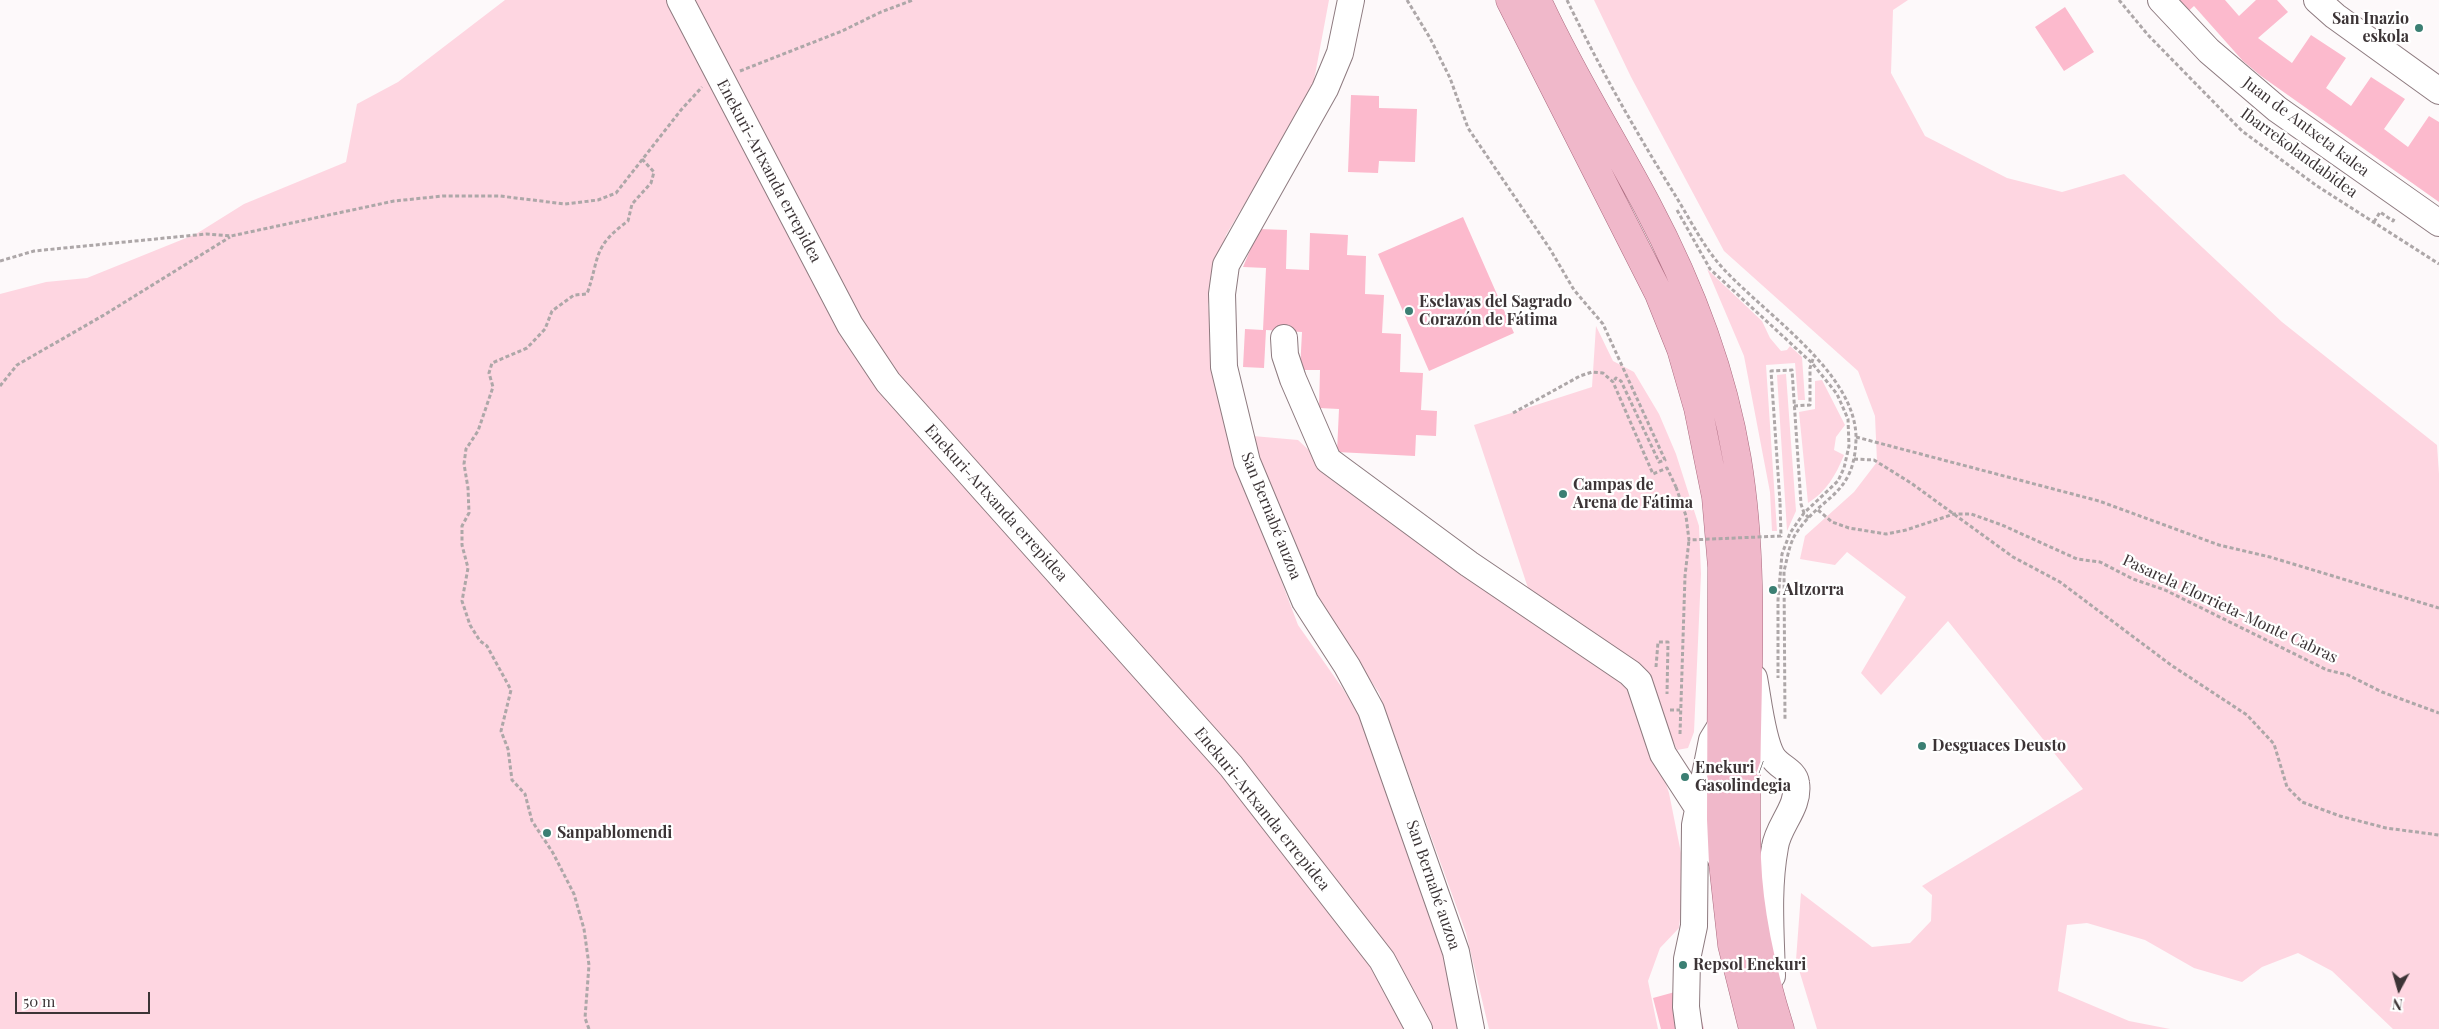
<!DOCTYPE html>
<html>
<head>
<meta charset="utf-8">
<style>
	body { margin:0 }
	#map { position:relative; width:2439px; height:1029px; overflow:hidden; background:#fdf9fa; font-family:"Playfair Display",serif }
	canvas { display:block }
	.north { position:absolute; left:2374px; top:964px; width:50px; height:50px; -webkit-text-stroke:4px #fff; paint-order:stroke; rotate:186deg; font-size:14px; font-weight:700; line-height:20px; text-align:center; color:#3c3436 }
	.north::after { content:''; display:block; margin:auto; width:18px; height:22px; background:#3c3436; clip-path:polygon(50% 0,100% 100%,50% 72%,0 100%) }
	.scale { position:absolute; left:15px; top:992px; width:135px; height:22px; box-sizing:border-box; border:2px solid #3c3436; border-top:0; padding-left:6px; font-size:15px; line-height:18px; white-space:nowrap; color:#3c3436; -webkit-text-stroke:4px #fff; paint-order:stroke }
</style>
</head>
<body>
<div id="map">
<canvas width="2439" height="1029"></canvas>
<div class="north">N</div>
<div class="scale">50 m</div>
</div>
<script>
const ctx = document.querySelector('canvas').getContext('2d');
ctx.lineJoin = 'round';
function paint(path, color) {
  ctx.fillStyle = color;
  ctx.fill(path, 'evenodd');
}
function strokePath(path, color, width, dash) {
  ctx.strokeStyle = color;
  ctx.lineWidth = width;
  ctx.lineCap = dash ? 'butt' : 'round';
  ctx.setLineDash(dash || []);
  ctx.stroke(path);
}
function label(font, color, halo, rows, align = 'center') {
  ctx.font = font + ' "Playfair Display",serif';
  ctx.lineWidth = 4.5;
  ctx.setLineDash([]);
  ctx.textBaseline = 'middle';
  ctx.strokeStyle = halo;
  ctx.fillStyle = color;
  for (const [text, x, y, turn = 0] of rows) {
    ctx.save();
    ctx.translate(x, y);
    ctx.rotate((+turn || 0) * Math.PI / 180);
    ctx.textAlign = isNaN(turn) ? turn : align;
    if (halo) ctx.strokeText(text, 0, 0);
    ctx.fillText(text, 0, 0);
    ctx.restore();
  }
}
const green = new Path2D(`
	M505,0h824l-17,91 -86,144 -18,70 13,93 18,71 59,156 45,64 29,48 55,160 38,132h-1465v-735l46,-12 41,-4 109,-44 48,-30 102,-42 11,-58 41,-22z
	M1594,0h314l-15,10 -2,63 34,63 82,42 55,14 62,-18 158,148 155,123 2,29v555h-46l-61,-58 -34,-18 -36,14 -20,15 -48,-14 -49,-28 -58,-17 -20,2 -9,66 71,30 41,8h-353l-21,-69 5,-67 71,54 38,-4 21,-22 1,-26 -10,-9 161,-97 -135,-168 -67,74 -20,-22 45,-76 -59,-45 -12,13 -35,-6 5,-23 49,-44 23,-30 -2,-46 -17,-45 -134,-120 -93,-174z
	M1707,269l55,52 8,17 11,13 6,-1 3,-4 12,11 3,43h-7l-3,-37 -29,2 11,166h-5l-2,-39 -26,-136z
	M1596,326l17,35 21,11 25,42 17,40 23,72 2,48 -7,158 -6,16 -11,2 -33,-76 -99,-74 -6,-1 -10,-8 -55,-166 118,-38z
	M1786,374l10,137 -9,20 -10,-156z
	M1822,380l23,45 -9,12 -2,13 10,5c-8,20 -18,37 -36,48l-9,-91 16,-3v-28z
	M1253,436l45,4 31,29 304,213 36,111 16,80 -6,55 -19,20 -12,33 10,48h-169l-23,-96 -87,-240 -52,-78 -54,-114z`);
const building = new Path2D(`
	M2170,0h55l14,16 17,-16h21l11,12 -30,26 34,25 19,-28 35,23 -20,30 25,18 20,-29 34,22 -21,30 24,18 21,-31 10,6v80l-178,-126 -18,-15 -49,-55 -11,10z
	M2065,7l29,45 -30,19 -29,-44z
	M1351,95l28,1v12l38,1 -2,53 -36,-1 -1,12 -30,-1z
	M1463,217l51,116 -85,38 -51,-117z
	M1259,229l28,1 -1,39 23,1 1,-37 38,2 -1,20 19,1 -1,38 19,1 -2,38 19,1 -1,38 23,1 -2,37 16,1 -1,25 -20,-1 -1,21 -78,-4 2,-43 -20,-1 1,-38h-20l2,-38 -36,-2 -2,38 -21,-1 2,-38 18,1 3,-62 -23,-1z
	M1693,987l11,42h-43l-8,-31z`);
const path = new Path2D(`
	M1407,0l23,38 20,40 18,50 82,121 24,41 29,34 62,136 -6,2 -38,-81 -5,-3 -3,4
	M1567,0c32,67 69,132 108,195 13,21 25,45 40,64 40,50 143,111 141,181 -2,58 -36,55 -61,95 -6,10 -8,25 -11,36l1,149
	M2119,0l29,35 94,96 75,55 122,78
	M740,71l102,-40 39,-19 32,-12
	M1677,210l33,59 102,94 25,31 11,25 1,27 -5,22 -6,13 -34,32 -14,20 -8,21 -4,46v78
	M2374,222l6,-10 13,9 2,-4
	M0,261l34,-10 172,-17 25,2 163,-35 49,-5h57l65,8 33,-4 18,-7 65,-83 21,-23
	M0,386l17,-21 87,-50 126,-78
	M1794,406l16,-1v-37l4,-12
	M1513,413l67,-37 12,-4 11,1 10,9 40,92 14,-6 9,19
	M1856,437l243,64 120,44 51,12 169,51
	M1854,459l20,1 37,23 102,74 47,25 111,83 76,50 27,29 13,43 15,15 38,14 46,12 53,7
	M1780,502l-9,-131 21,-1 9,134 3,9 5,5
	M1818,510l14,12 17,6 37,6 20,-4 48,-16h17l31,11 75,34 23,3 33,17 32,11 162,80 21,5 34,17 57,21
	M1656,667l2,-25h10l-1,52
	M1670,710h10
	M1680,734l5,-158 4,-36
	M589,1029l-4,-11 4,-53 -5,-36 -10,-35 -21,-41 -21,-32 -7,-27 -13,-14 -4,-31 -7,-18 10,-41 -24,-44 -7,-5 -10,-16 -8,-24 6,-33 -6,-23v-19l7,-13 -1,-25 -4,-24 2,-15 12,-18 15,-44 -4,-14 3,-10 35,-15 18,-19 7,-18 22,-16 13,-1c13,-37 5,-47 41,-73l4,-17 19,-21 3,-11 -12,-13`);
const minor = new Path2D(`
	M680,0l170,325 38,57 343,384 151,194 37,69
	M1351,0l-11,53 -15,36 -99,176 -4,29 2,73 23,95 58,139 42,65 24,44 85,242 15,77
	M2161,0l48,51 68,58 162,114
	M2317,0l18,16 104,75
	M1284,338l1,17 8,24 35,81 141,104 161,109 9,9 24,72 35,54 23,51
	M1754,678c4,20 8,61 18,78 6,11 23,15 24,27 4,24 -18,42 -21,64 -8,43 -4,87 -3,129
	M1689,1029l-3,-22 1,-48 7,-33 1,-101 17,-85 8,-13`);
const major = new Path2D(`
	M1510,0l149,294 22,55 17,59 18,89 6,70 -1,252 2,44 9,82 21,84
	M1537,0c32,70 74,137 110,205 43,81 75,164 90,254 22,132 5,267 10,400 2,57 16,116 33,170`);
const pathBridge = new Path2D(`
	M1676,487l10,29 3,24 92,-4 -1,-34`);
const markers = [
	[2419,28,5,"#3b7f73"],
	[1409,311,5,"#3b7f73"],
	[1563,494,5,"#3b7f73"],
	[1773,590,5,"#3b7f73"],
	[1922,746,5,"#3b7f73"],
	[1685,777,5,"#3b7f73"],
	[547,833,5,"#3b7f73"],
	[1683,965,5,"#3b7f73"]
];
const poiNames = [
	["San Inazio",2409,19,"right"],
	["eskola",2409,37,"right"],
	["Esclavas del Sagrado",1419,302],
	["Corazón de Fátima",1419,320],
	["Campas de",1573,485],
	["Arena de Fátima",1573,503],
	["Altzorra",1783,590],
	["Desguaces Deusto",1932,746],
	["Enekuri /",1695,768],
	["Gasolindegia",1695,786],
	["Sanpablomendi",557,833],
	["Repsol Enekuri",1693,965]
];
const streetNames = [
	["Juan de Antxeta kalea",2306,127,37],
	["Ibarrekolandabidea",2299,153,36],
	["Enekuri-Artxanda errepidea",769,171,62],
	["Enekuri-Artxanda errepidea",996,503,48],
	["San Bernabé auzoa",1271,516,68],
	["Pasarela Elorrieta-Monte Cabras",2230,609,25],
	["Enekuri-Artxanda errepidea",1262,809,51],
	["San Bernabé auzoa",1433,885,71]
];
paint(green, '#fed6e1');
paint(building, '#fcbacd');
strokePath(minor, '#8d7a7f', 28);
strokePath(major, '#aa6b7f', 29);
strokePath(path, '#ada7a8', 3, [4, 2.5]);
strokePath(minor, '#fff', 26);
strokePath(major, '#f0b8ca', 28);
strokePath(pathBridge, '#ada7a8', 3, [4, 2.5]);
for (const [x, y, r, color] of markers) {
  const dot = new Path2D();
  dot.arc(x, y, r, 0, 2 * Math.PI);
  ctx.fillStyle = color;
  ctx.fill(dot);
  strokePath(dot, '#fff', 2);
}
label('bold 16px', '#3c3436', '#fff', poiNames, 'left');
label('16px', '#3c3436', '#fff', streetNames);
</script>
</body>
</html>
